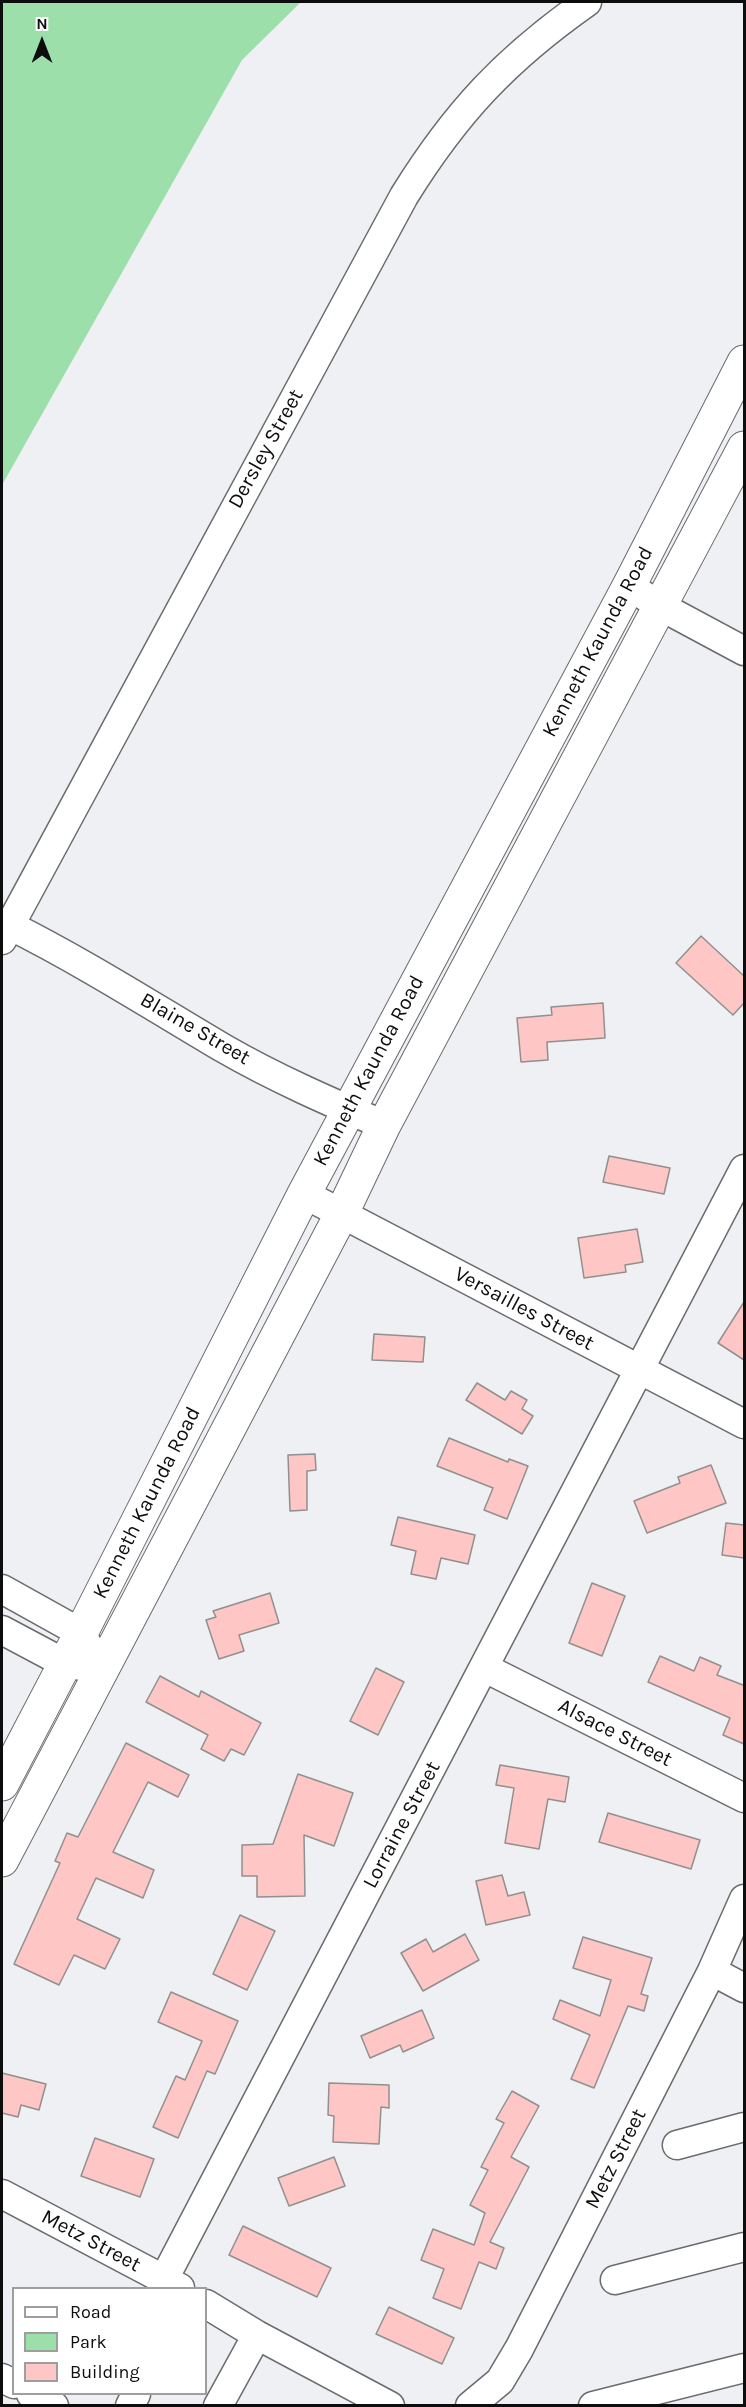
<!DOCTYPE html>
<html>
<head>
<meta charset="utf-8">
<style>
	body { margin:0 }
	#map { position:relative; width:746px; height:2407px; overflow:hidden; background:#eef0f3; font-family:Karla,sans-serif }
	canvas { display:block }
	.frame { position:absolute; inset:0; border:3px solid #0d0d0e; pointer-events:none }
	.legend { position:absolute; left:12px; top:2287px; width:195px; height:108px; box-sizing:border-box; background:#fff; border:2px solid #9e9e9f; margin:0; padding:8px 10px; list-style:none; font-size:18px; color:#0d0d0e }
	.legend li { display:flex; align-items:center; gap:12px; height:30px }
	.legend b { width:30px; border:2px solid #9e9e9f }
	.north { position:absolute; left:12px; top:12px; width:60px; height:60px; -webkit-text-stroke:4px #fff; paint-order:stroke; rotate:0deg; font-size:16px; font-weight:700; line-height:24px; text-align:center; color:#0d0d0e }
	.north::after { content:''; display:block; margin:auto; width:21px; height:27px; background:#0d0d0e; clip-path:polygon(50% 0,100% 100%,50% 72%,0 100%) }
</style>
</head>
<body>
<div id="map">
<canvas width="746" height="2407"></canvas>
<div class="frame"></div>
<ul class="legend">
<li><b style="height:8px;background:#fff"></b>Road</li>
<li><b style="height:16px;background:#9ddfab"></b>Park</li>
<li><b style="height:16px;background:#fec7c5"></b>Building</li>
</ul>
<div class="north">N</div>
</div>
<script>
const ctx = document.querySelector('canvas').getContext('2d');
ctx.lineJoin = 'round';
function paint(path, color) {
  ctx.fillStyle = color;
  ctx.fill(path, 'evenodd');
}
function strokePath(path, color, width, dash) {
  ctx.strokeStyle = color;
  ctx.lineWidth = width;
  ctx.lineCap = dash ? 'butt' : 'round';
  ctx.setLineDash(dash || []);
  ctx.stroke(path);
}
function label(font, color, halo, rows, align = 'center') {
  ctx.font = font + ' Karla,sans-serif';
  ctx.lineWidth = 6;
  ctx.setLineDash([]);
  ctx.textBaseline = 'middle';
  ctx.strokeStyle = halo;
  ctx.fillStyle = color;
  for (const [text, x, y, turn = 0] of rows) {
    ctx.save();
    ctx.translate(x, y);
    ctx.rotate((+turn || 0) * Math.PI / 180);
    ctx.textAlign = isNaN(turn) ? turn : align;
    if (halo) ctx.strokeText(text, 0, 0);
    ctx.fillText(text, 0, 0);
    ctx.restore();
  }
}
const green = new Path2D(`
	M2,2h299l-59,58 -240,425z`);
const building = new Path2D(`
	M701,936l43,40v27l-11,12 -57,-52z
	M603,1003l2,35 -58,4 1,18 -27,2 -4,-44 35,-3 -1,-8z
	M609,1156l61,12 -6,26 -61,-12z
	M637,1229l6,33 -18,3 1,7 -42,6 -6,-40z
	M744,1302v58l-26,-17z
	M374,1334l51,3 -2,25 -51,-2z
	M477,1383l28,17 6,-9 16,9 -5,9 11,7 -11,18 -56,-34z
	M449,1438l59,24 1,-3 19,7 -21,53 -23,-9 9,-22 -56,-22z
	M315,1454l1,16 -9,1v39l-17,1 -2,-56z
	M711,1465l15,38 -79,30 -13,-32 46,-18 -2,-6z
	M398,1517l77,18 -7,29 -27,-6 -5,21 -25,-5 5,-23 -25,-6z
	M726,1523l18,2v33l-22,-3z
	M592,1583l33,13 -23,60 -33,-13z
	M270,1593l9,30 -40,12 5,16 -25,8 -13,-39 10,-3 -3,-6z
	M660,1656l34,15 6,-14 21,9 -4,9 26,10 1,-1v60l-21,-9 7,-17 -82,-36z
	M376,1668l28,14 -26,53 -28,-14z
	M160,1676l39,21 2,-6 60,32 -17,32 -13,-6 -7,12 -23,-12 7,-14 -62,-33z
	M126,1743l63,32 -11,22 -30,-15 -35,70 41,18 -11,28 -47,-20 -19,41 43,20 -15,30 -31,-14 -15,30 -45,-21 46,-101 -5,-2 12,-28 11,4z
	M500,1765l69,12 -4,25 -17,-3 -9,50 -34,-6 9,-55 -18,-3z
	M298,1774l55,19 -19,53 -30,-11 1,61 -48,1v-21h-15v-31l31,-1z
	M608,1813l92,27 -9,29 -92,-27z
	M502,1875l6,21 16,-4 6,23 -44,10 -10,-44z
	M240,1915l35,16 -28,59 -34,-16z
	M465,1934l14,26 -56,31 -22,-38 25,-14 7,13z
	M583,1937l69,21 -11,36 7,2 -4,15 -16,-5 -34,82 -23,-9 19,-44 -37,-16 7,-19 40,16 11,-36 -38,-12z
	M171,1992l67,29 -23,53 -8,-3 -29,67 -25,-11 23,-51 9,4 17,-39 -44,-19z
	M422,2010l12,28 -31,14 -3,-7 -30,13 -9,-22z
	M2,2073l44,11 -7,26 -18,-5 -3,12 -16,-4z
	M329,2083l60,2v23l-8,-1 -2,37 -46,-2 1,-26 -6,-1z
	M512,2091l27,15 -28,51 18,10 -39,75 14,6 -8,21 -17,-7 -18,47 -28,-11 11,-29 -23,-9 12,-31 41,16 11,-32 -15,-8 18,-35 -7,-3 23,-44 -8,-4z
	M95,2138l59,21 -14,38 -59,-21z
	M334,2157l11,29 -56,20 -11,-28z
	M243,2226l88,42 -14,29 -88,-42z
	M389,2307l65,31 -12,26 -66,-30z`);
const minor = new Path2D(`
	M629,586l33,21 82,44
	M9,925c74,37 143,81 214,123 52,30 107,54 161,77
	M2,940l402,-744c52,-84 102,-137 183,-194
	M304,1194l440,230
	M2,1589l79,44 20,36
	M2,1630l62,33 23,4
	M485,1668l259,130
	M712,1971l32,17
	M677,2145l67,-18
	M2,2194l178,94
	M164,2279l580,-1110
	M615,2280l129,-33
	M206,2304l51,31 133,71
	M2,2378l12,6
	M31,2394l23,12
	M130,2406l6,-12
	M218,2406l39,-71
	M470,2406l30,-25 19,-32 193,-378 32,-72
	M593,2406l151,-38`);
const major = new Path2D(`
	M2,1784l79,-151 223,-439 325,-608 115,-224
	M2,1860l340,-647 42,-88 360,-677`);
const streetNames = [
	["Dersley Street",266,449,-61],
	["Kenneth Kaunda Road",598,642,-62],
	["Blaine Street",195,1029,30],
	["Kenneth Kaunda Road",369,1071,-62],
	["Versailles Street",524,1309,28],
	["Kenneth Kaunda Road",147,1503,-63],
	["Alsace Street",615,1733,27],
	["Lorraine Street",402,1825,-62],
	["Metz Street",616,2159,-63],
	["Metz Street",91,2241,28]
];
paint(green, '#9ddfab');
paint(building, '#fec7c5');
strokePath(building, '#928f8f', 1.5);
strokePath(minor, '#696b6d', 31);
strokePath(major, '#696b6d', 35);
strokePath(minor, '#fff', 28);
strokePath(major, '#fff', 33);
label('21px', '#0d0d0e', '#fff', streetNames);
</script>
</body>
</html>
